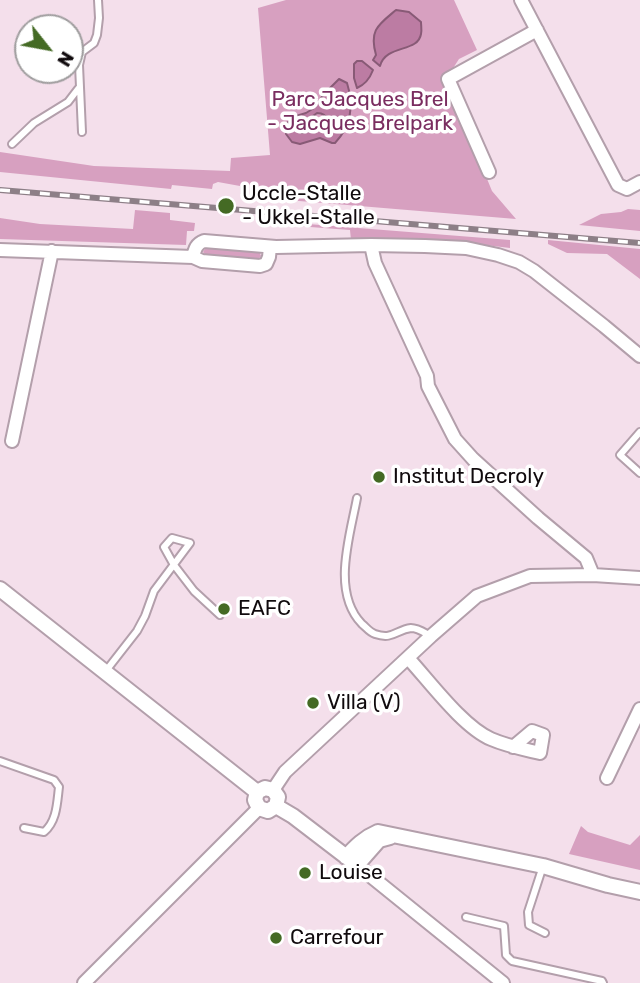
<!DOCTYPE html>
<html>
<head>
<meta charset="utf-8">
<style>
	body { margin:0 }
	#map { position:relative; width:640px; height:983px; overflow:hidden; background:#f4dfeb; font-family:Rubik,sans-serif }
	canvas { display:block }
	.north { position:absolute; left:14px; top:14px; width:70px; height:70px; box-sizing:border-box; background:#fff; border:2px solid #9f9d9e; border-radius:50%; rotate:121deg; font-size:19px; font-weight:700; line-height:28px; text-align:center; color:#100a0d }
	.north::after { content:''; display:block; margin:auto; width:24px; height:32px; background:#446a24; clip-path:polygon(50% 0,100% 100%,50% 72%,0 100%) }
</style>
</head>
<body>
<div id="map">
<canvas width="640" height="983"></canvas>
<div class="north">N</div>
</div>
<script>
const ctx = document.querySelector('canvas').getContext('2d');
ctx.lineJoin = 'round';
function paint(path, color) {
  ctx.fillStyle = color;
  ctx.fill(path, 'evenodd');
}
function strokePath(path, color, width, dash) {
  ctx.strokeStyle = color;
  ctx.lineWidth = width;
  ctx.lineCap = dash ? 'butt' : 'round';
  ctx.setLineDash(dash || []);
  ctx.stroke(path);
}
function label(font, color, halo, rows, align = 'center') {
  ctx.font = font + ' Rubik,sans-serif';
  ctx.lineWidth = 7;
  ctx.setLineDash([]);
  ctx.textBaseline = 'middle';
  ctx.strokeStyle = halo;
  ctx.fillStyle = color;
  for (const [text, x, y, turn = 0] of rows) {
    ctx.save();
    ctx.translate(x, y);
    ctx.rotate((+turn || 0) * Math.PI / 180);
    ctx.textAlign = isNaN(turn) ? turn : align;
    if (halo) ctx.strokeText(text, 0, 0);
    ctx.fillText(text, 0, 0);
    ctx.restore();
  }
}
const green = new Path2D(`
	M286,0h168l23,50 -18,9 -13,20 46,112 24,28 -241,-20 -1,-2 -34,-3v-8l-22,-4 -5,2 -1,5 -40,-4 -1,4 -171,-17v-20l94,14 136,5 1,-13 39,-3 -12,-147z
	M628,209l12,1v21l-61,-6 22,-11 20,-2z
	M135,210l35,3v7l25,3 -1,8h-7l-1,14 -186,-6v-21l40,6 93,5z
	M270,221l240,19v8l-25,-3 -77,-6 -20,3 -37,-2 -1,-10 -80,-6z
	M548,240l92,9v30l-33,-25 -40,-1 -19,-9z
	M207,246l52,5 2,5 -3,4 -51,-3 -4,-5z
	M581,826l7,6 42,13 10,-10v35l-71,-16z`);
const water = new Path2D(`
	M396,10l13,2 12,10c0,4 1,8 0,12 -3,19 -35,10 -41,32l-7,-6 3,-5c-7,-25 2,-30 20,-45z
	M357,61h5l11,9c-3,8 -9,15 -16,18l-3,-10v-14z
	M339,79l8,4c7,22 5,42 -12,60h-3l-12,-5 -20,6 -8,-2 -6,-8 1,-11 9,-7 10,-3 8,-5 10,-14zM317,113c5,0 9,1 10,7 -6,9 -15,10 -25,13l-6,-4 -1,-2c7,-6 15,-8 22,-14z`);
const service = new Path2D(`
	M82,132l-3,-67 3,-13 12,-9 3,-8 2,-17 -1,-18
	M12,144l22,-21 34,-21 10,-13
	M640,432l-20,23 20,18
	M357,498c-7,38 -26,94 5,126 4,3 7,8 13,10 18,6 21,-4 36,-6 7,0 14,5 20,8
	M105,672l32,-41 8,-15 9,-25 36,-48 -18,-5 -8,9 10,18 20,26 26,24
	M0,761l54,19 5,7c-2,16 -2,34 -15,45l-20,-4
	M543,866l-15,46 1,13 16,8
	M466,917l38,9 2,29 6,6 90,20 1,2`);
const minor = new Path2D(`
	M521,0l97,185 9,4 13,-7
	M489,172l-41,-93 89,-49
	M371,245l4,18 52,113 1,10 27,53 18,20 65,59 48,40 7,17
	M0,250l193,7 9,4 58,5 6,-2 3,-7 1,-10
	M193,257c2,-8 3,-13 11,-16l72,6 95,-2 54,1 41,2 32,7 21,7 15,9 70,55 36,30
	M12,441l40,-190
	M408,658c22,24 55,69 83,81 16,7 32,10 49,14l3,-18 -11,-4 -19,16
	M607,778l33,-69
	M273,790l12,-18 146,-136 46,-40 53,-20 63,-1 47,3
	M357,865l146,118
	M84,983l175,-175`);
const tertiary = new Path2D(`
	M0,589l257,203
	M257,792l-2,8 4,8 9,3 8,-5
	M257,792l8,-4 8,2 5,7 -2,9
	M276,806l17,10 64,49 22,-25 11,-3
	M346,857c10,-11 18,-19 32,-25l165,34 65,19 32,7`);
const rail = new Path2D(`
	M0,190l640,53`);
const markers = [
	[226,206,9,"#446a24"],
	[379,477,7,"#446a24"],
	[224,609,7,"#446a24"],
	[313,703,7,"#446a24"],
	[305,873,7,"#446a24"],
	[276,938,7,"#446a24"]
];
const parkNames = [
	["Parc Jacques Brel",360,100],
	["- Jacques Brelpark",360,124]
];
const poiNames = [
	["Uccle-Stalle",242,194],
	["- Ukkel-Stalle",242,218],
	["Institut Decroly",393,477],
	["EAFC",238,609],
	["Villa (V)",327,703],
	["Louise",319,873],
	["Carrefour",290,938]
];
paint(green, '#d7a0c0');
paint(water, '#bc7ca3');
strokePath(water, '#885a76', 2);
strokePath(service, '#b39fab', 10);
strokePath(minor, '#b39fab', 16);
strokePath(tertiary, '#b39fab', 18);
strokePath(service, '#fff', 6);
strokePath(minor, '#fff', 12);
strokePath(tertiary, '#fff', 14);
strokePath(rail, '#8d7f87', 6);
strokePath(rail, '#fff', 3.5, [10]);
for (const [x, y, r, color] of markers) {
  const dot = new Path2D();
  dot.arc(x, y, r, 0, 2 * Math.PI);
  ctx.fillStyle = color;
  ctx.fill(dot);
  strokePath(dot, '#fff', 2.5);
}
label('21px', '#7a2d60', '#fff', parkNames);
label('21px', '#100a0d', '#fff', poiNames, 'left');
</script>
</body>
</html>
